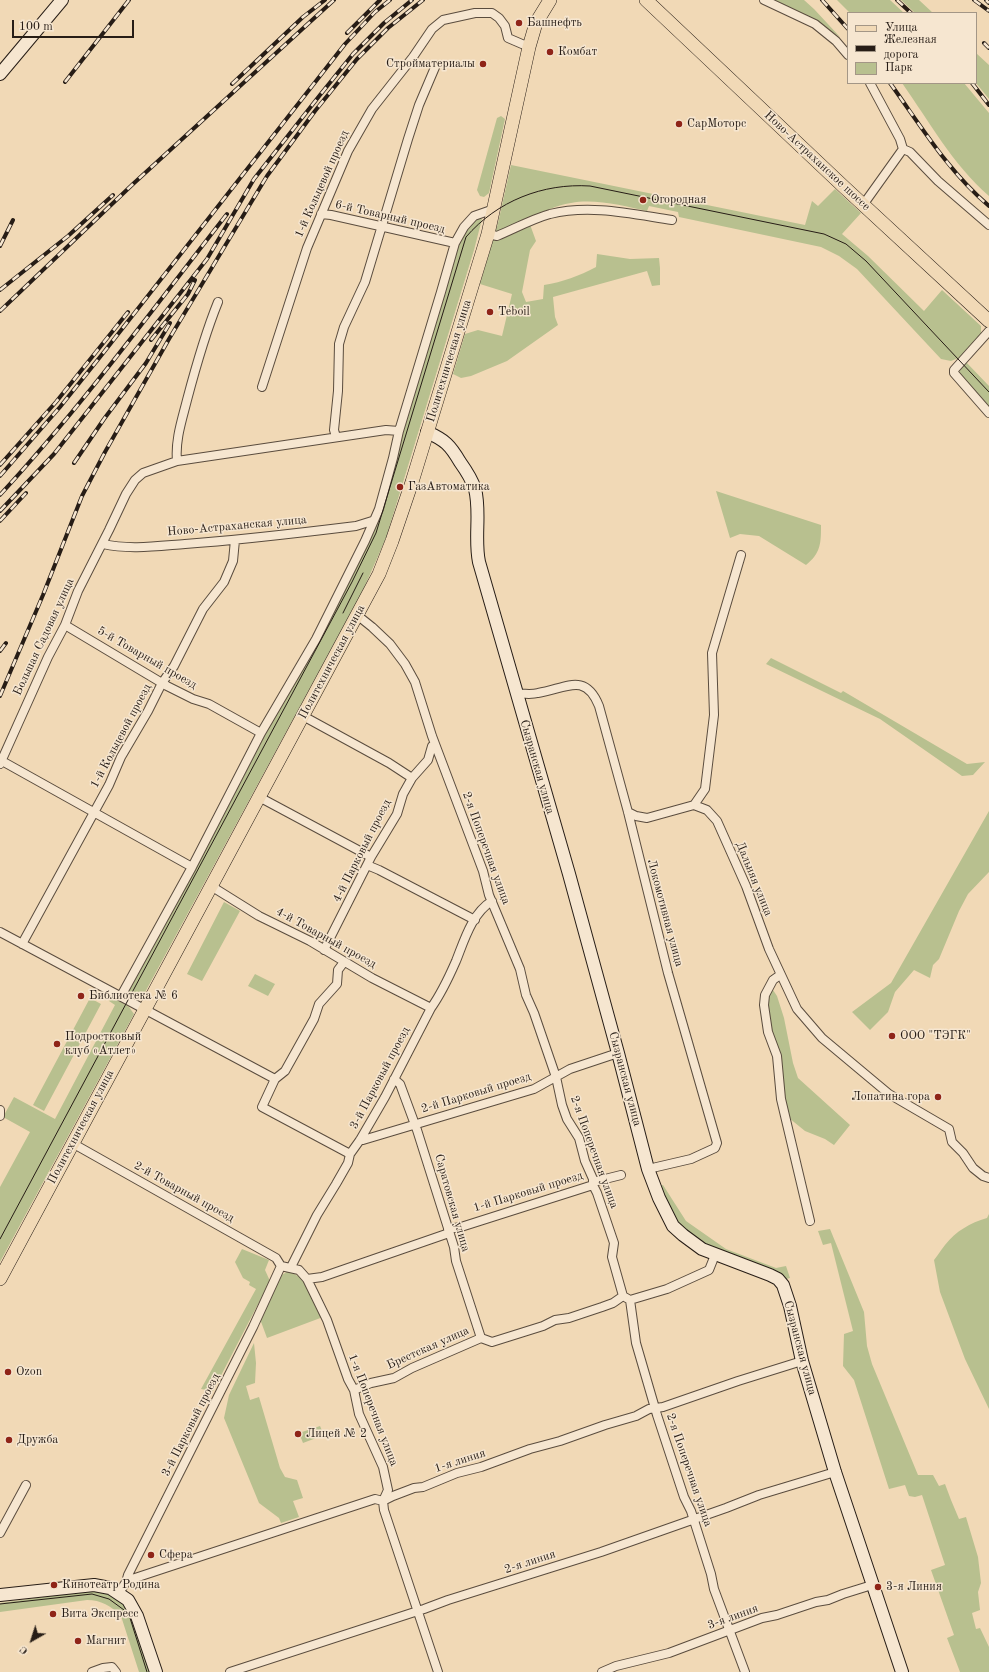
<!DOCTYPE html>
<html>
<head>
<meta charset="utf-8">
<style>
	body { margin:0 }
	#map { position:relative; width:989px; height:1672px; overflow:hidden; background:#f1d9b6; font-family:"Old Standard TT",serif }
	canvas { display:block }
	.legend { position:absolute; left:847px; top:12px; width:130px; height:72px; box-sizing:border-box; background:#f6e6d0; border:1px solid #a39686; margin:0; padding:5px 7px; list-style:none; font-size:12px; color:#271d16 }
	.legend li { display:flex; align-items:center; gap:8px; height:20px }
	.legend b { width:20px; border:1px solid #a39686 }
	.north { position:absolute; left:12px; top:1620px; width:40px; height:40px; -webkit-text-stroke:3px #f6e6d0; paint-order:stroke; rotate:219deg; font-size:11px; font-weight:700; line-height:16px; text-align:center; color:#271d16 }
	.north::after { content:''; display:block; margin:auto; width:14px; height:18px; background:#271d16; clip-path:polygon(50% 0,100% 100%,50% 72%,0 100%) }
	.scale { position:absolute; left:12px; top:20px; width:122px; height:18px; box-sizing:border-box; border:2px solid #271d16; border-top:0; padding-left:5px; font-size:12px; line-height:14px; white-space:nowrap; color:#271d16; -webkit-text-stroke:3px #f6e6d0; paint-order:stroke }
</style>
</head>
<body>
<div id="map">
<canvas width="989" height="1672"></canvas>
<ul class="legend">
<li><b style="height:5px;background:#f1d9b6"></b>Улица</li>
<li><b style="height:5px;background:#271d16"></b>Железная дорога</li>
<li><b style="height:11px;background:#b8c08f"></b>Парк</li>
</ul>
<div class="north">С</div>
<div class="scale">100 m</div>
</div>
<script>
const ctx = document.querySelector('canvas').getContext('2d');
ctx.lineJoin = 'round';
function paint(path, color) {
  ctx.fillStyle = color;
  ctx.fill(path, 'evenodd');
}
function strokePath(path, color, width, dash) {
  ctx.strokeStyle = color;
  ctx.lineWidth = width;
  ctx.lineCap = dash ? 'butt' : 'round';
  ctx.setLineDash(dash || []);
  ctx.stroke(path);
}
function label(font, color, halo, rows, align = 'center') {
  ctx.font = font + ' "Old Standard TT",serif';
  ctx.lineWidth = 3;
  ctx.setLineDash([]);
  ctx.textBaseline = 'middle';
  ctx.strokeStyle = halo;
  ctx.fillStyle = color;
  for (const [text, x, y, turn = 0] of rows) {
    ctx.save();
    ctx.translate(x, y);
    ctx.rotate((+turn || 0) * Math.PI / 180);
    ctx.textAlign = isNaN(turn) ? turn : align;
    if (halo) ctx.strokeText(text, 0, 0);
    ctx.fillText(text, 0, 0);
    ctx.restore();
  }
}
const green = new Path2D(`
	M771,0h33l10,9 26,28 -24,-15z
	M837,0h53l14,13h-54z
	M901,0h18l14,13h-18z
	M976,53l13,12v34l-13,-16z
	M902,83h62l25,30v83c-36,-31 -60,-75 -87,-113z
	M501,116l4,3 -16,74 -5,4 -4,-1 -3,-6 20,-72z
	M511,165l294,60 7,-24 6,5 17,-17 26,24 -19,21 26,22 56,55 18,-21 39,36v8l-20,23 -10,4 -10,-2 -84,-90 -18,-13 -18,-9 -142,-30 -1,-5 -29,-6 -2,5c-22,-5 -53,-13 -76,-8 -15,2 -29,10 -43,16l8,22 -6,9 -8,42 4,10 17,-3 1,-14c19,-3 35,-9 52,-18l1,-13 33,5 29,-1 1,10v17l-8,1 -5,-15 -94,26 2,20 3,8 -51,36 -36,15 -10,2 -8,-4 12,-40 13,-4 24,6 10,-42 -32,-10 18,-61z
	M480,218l2,1 -8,31 -88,288 -22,50 -221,408 -4,3c-5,0 -10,-2 -13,-7l105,-196 9,-12 23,-48 21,-33 21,-40 76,-154 78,-266c6,-10 11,-20 21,-25z
	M966,362l23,24v22l-28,-31 -2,-7z
	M716,491l105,34c0,18 0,28 -15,40l-47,-29 -19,-2 -10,4z
	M771,658l70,35 2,-2 124,73 18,-2 -12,13 -11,1 -82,-57 -114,-55z
	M989,811v61l-21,22 -9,17 -20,48 -6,6 -3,13 -16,-8 -19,22 -7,20 -18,18 -18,-18 39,-29z
	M224,902l16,9 -38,70 -15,-7z
	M255,974l20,10 -7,12 -20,-10z
	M773,990l4,6 7,22 9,45 5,15 52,47 -16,20 -9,-6 -20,-8 -16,-13 -18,-86 -4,-27 2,-12z
	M90,998l11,6 -57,107 -11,-6z
	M114,998l15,9 5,7 -134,248v-75l30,-55 -27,-15 11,-20 41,22 60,-114 -6,-4z
	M663,1185l23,36 40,28 50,19 10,-2 4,12 -7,2 -79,-34 -27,-23 -18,-37z
	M989,1214v195l-24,-50 -25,-67 -6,-32c4,-5 7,-10 11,-15 11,-14 25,-22 42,-27z
	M830,1229l34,83 3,34 5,18 46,111h15l6,11 6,-2 6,16 8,19 7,-2 12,40 3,26 -3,9 2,18 -8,3 4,16 4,-1 9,19v25h-29l-13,-34 7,-3 -23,-65 14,-5 -23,-70 -7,2 -6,-1 -4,-11 -16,4 -35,-109 -11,-14 1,-32 9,-3 -22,-88 -8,2 -5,-14z
	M242,1249l27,11 -4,10 5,11 -57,110 -12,-2 55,-100 -7,-4 1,-3 -7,-4 -8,-16z
	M288,1271c22,8 25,27 35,46l-56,21 -7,-19 22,-44z
	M254,1343l2,20 -1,20 -9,3 4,14 9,-3 21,71 5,9 12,3 6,18 -10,3 6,16 -18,6 -2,-5 -20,-15 -35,-85 5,-23z
	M320,1426l4,9 -21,8 -4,-10z
	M94,1590l17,4 17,13 24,65h-13l-18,-56c-10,-10 -20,-16 -34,-16l-87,12v-9z`);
const street = new Path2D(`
	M764,0l51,24 21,17 12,14
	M870,83l30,56 3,10 7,3 28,29 51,44
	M863,205l40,-56
	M321,214l10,1 124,28
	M488,234l9,2c17,-7 35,-17 53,-22 40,-10 82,0 122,6
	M989,331l-35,39v3l35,40
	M262,387l45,-139 41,-97 24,-42 41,-52 19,-28 11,-9 32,-7h17l7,5 6,8 3,12 21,9
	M336,437l-2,-7 4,-39 1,-47 5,-17 21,-45 43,-143 11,-34 17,-40
	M177,461c-2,-21 5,-41 10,-61 9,-34 18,-66 31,-98
	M103,544c26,6 55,2 82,0 57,-4 114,-11 171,-18l16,-5
	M357,615l15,12 18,17 15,20 10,18 17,54 51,135 6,24 31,74 6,26 8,18 22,64 6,28 5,14 12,19 6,23 8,18v6l4,8 17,50 -2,14 11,39 7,4 6,43 21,72 27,82 7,14 20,63 3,15 31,83
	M65,625l102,61 26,13 16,5 52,29
	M516,694c7,-1 15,1 22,-1 27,-4 47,-22 61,13l29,106 40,161 49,170 -2,5 -24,11 -43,10
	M303,716l86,47 23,15
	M2,761l190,106
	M0,764l48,-107 17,-32 13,-34 31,-61 17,-36 9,-14 8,-7 34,-12 209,-31 13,1
	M259,797l112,60
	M694,805l13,5 10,11 29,65 23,63 28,60 25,29 67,56 60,35 3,13 11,11 10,15 10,8 6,2
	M694,805l11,-16 9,-74 -2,-62 29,-98
	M628,812l8,4 11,2 47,-13
	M367,865l12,5 96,50
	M211,886l48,30 51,25 62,37 59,30
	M0,932l275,147
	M22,944l87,-159 12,-28 27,-46 14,-28 12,-17 29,-57 21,-27 9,-21 2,-21
	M324,950l47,-93 26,-43 6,-20 9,-16 16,-18 4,-14 3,-2
	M344,962l-6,8 -1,14 -18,20 -5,15 -29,52 -10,8 -13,28 88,47
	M780,975l-7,5 -8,15 -1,10 4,27 9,24 4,43 29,122
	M121,996l71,-129 69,-134 55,-94 49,-98 14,-32 14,-51 6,-27 42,-139 14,-49 9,-16 10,-11 20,-7
	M394,1079l6,5 17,46 37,117 2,14 25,77
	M0,1110v6
	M360,1140h3l171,-51 36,-20 48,-16
	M72,1143l204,115 5,8
	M593,1182l28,-7
	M448,1229l13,-2 132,-42
	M281,1266l18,4 8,9 20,41 21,59 6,11 5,24 24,53 5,23 -5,11 1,9 54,162
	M291,1267l26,-52 19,-31 12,-21 2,-9 10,-14 25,-43 46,-89c10,-14 18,-31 25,-47 8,-20 16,-48 36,-60
	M307,1279l15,-2 127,-44
	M630,1300l37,-11 42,-19 6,-15
	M354,1390l17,-7 23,-5 18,-10 69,-30 11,4 51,-16 12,-6 14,-2 33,-11 11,-4 10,-7
	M0,1533l26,-48
	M126,1582l9,-4 240,-79 8,2 10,-5 21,-8 9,-1 34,-14 24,-6 49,-18 30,-8 45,-16 31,-9 13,-7 14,-2 75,-26 64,-20
	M119,1593l7,-11 2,-7 125,-248 28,-61
	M92,1672l11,-4 9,-1 4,5
	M230,1672l194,-63 24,-9 153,-48 125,-44 33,-13 76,-23
	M602,1672l14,-6 53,-13 93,-35 15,-3 39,-13 12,-2 15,-6 29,-9`);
const secondary = new Path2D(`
	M0,74l62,-74
	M427,432c18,8 23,13 33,30 5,7 12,18 15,27 6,23 -1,49 4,73l90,312 49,179 30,116 11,29 14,28 10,9 19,14 68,26 8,4 5,6 7,21 12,55 33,111 67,200
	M0,1595l94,-10 16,3 18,12 9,16 19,56`);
const primary = new Path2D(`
	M646,0l198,187 145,134
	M0,1279l379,-705 13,-33 20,-59 76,-248 41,-187 7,-24 14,-23`);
const tram = new Path2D(`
	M343,613l20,-40
	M0,1239l352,-657 24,-49 90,-296c31,-36 77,-54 124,-51l234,48 22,10 20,17 123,131
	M0,1604l92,-10 17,5 15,11 6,8 17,54`);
const rail = new Path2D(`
	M822,0l26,29
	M897,0l14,13
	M974,0l15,11
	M986,0l3,3
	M347,33l33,-33
	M984,43l5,5
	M65,82l64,-82
	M890,83c31,43 58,88 99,123
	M972,83l17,22
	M232,84l71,-67 22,-17
	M0,246l13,-26
	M0,290l68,-54 45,-41
	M0,311l133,-127 201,-184
	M151,340l37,-46 7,-14
	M74,463l30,-44 42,-56 24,-40
	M0,465l56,-63 72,-90
	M0,476l60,-69 44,-55 241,-308 30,-32 15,-12
	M0,495c82,-89 153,-186 227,-281
	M0,511l54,-57 153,-195 47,-80 66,-84 33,-41 31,-31 28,-23
	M0,521l26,-28
	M0,651l6,-8
	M0,696l43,-101 39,-99 23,-44 64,-113 98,-163 48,-65 42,-52 31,-31 35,-28`);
const markers = [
	[519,23,4,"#8f2418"],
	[550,52,4,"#8f2418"],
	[483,64,4,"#8f2418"],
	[679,124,4,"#8f2418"],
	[643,200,4,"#8f2418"],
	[490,312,4,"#8f2418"],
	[400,487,4,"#8f2418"],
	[81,996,4,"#8f2418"],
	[892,1036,4,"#8f2418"],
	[57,1044,4,"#8f2418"],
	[938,1097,4,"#8f2418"],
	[8,1372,4,"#8f2418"],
	[298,1434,4,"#8f2418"],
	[9,1440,4,"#8f2418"],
	[151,1555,4,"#8f2418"],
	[54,1585,4,"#8f2418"],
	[878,1587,4,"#8f2418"],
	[53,1614,4,"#8f2418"],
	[78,1641,4,"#8f2418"]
];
const poiNames = [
	["Башнефть",527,23],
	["Комбат",558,52],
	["Стройматериалы",475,64,"right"],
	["СарМоторс",687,124],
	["Огородная",651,200],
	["Teboil",498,312],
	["ГазАвтоматика",408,487],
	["Библиотека № 6",89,996],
	["ООО \"ТЭГК\"",900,1036],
	["Подростковый",65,1037],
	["клуб «Атлет»",65,1051],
	["Лопатина гора",930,1097,"right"],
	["Ozon",16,1372],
	["Лицей № 2",306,1434],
	["Дружба",17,1440],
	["Сфера",159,1555],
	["Кинотеатр Родина",62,1585],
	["3-я Линия",886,1587],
	["Вита Экспресс",61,1614],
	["Магнит",86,1641]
];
const streetNames = [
	["Ново-Астраханское шоссе",817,161,43],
	["1-й Кольцевой проезд",322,184,-66],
	["6-й Товарный проезд",390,217,13],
	["Политехническая улица",449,361,-73],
	["Ново-Астраханская улица",237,526,-5],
	["Большая Садовая улица",44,637,-65],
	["5-й Товарный проезд",147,658,30],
	["Политехническая улица",332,662,-62],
	["1-й Кольцевой проезд",121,736,-62],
	["Сызранская улица",537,767,74],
	["2-я Поперечная улица",486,848,70],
	["4-й Парковый проезд",362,851,-63],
	["Дальняя улица",754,879,68],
	["Локомотивная улица",665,913,75],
	["4-й Товарный проезд",326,938,29],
	["3-й Парковый проезд",380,1078,-62],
	["Сызранская улица",625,1079,75],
	["2-й Парковый проезд",476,1093,-17],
	["Политехническая улица",81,1127,-62],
	["2-я Поперечная улица",594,1152,70],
	["2-й Товарный проезд",184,1192,29],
	["1-й Парковый проезд",528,1192,-17],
	["Саратовская улица",452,1203,74],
	["Брестская улица",428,1348,-24],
	["Сызранская улица",800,1348,75],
	["1-я Поперечная улица",373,1410,69],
	["3-й Парковый проезд",191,1425,-63],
	["1-я линия",460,1461,-18],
	["2-я Поперечная улица",689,1470,71],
	["2-я линия",530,1562,-18],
	["3-я линия",733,1617,-20]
];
paint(green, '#b8c08f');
strokePath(street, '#5a4c3e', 10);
strokePath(secondary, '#271d16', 14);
strokePath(primary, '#271d16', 14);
strokePath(street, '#f6e6d0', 8);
strokePath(secondary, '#f6e6d0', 12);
strokePath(primary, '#f1d9b6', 13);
strokePath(tram, '#271d16', 1);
strokePath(rail, '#271d16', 4);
strokePath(rail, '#f6e6d0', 2.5, [8]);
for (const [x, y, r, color] of markers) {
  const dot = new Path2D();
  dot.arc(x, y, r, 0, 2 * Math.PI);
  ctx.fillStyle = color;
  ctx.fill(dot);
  strokePath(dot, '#f6e6d0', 1.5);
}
label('12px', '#271d16', '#f6e6d0', poiNames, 'left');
label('12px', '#271d16', '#f6e6d0', streetNames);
</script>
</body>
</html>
